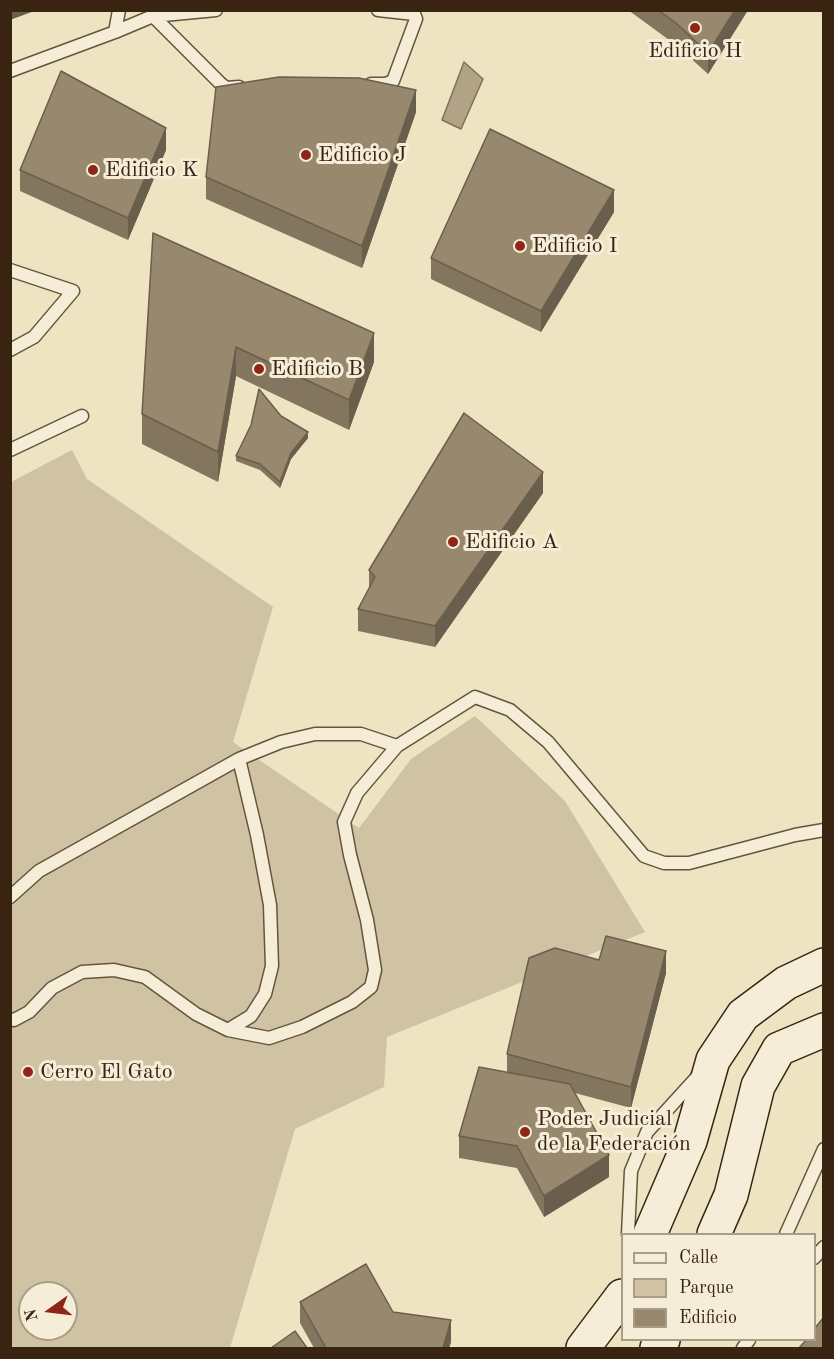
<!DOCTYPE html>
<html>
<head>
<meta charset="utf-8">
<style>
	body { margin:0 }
	#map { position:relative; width:834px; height:1359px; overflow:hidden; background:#efe4c2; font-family:"Old Standard TT",serif }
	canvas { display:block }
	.frame { position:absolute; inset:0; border:12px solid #392411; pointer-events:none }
	.legend { position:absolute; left:621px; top:1233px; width:195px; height:108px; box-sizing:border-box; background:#f5edd7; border:2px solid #aa9d88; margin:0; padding:8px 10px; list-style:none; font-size:18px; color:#392411 }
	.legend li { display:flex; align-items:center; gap:12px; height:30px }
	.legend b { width:30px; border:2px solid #aa9d88 }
	.north { position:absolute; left:18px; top:1281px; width:60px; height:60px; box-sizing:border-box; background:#f5edd7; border:2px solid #aa9d88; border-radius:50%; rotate:256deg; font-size:16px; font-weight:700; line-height:24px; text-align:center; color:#392411 }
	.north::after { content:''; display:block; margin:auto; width:21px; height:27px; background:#8f2418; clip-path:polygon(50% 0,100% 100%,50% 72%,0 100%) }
</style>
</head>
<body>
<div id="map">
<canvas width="834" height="1359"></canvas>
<div class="frame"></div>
<ul class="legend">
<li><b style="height:8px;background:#f5edd7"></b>Calle</li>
<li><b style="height:16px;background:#d0c3a4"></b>Parque</li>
<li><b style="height:16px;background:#98886d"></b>Edificio</li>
</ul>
<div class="north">N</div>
</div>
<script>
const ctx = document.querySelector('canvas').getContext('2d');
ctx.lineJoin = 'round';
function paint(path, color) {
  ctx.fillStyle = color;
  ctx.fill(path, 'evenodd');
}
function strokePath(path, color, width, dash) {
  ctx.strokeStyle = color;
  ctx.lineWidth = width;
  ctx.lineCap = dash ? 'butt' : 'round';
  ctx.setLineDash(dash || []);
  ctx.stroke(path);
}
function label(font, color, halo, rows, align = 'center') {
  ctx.font = font + ' "Old Standard TT",serif';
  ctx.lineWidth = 6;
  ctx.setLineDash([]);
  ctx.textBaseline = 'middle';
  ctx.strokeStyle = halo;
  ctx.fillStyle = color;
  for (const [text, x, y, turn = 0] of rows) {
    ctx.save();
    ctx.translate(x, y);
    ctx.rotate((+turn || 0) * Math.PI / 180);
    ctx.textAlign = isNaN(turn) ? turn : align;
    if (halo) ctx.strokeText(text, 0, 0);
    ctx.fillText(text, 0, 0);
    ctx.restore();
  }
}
const green = new Path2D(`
	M72,450l15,29 186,128 -40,135 126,86 52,-69 64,-43 90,85 80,131 -258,105 -3,50 -89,42 -65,219h-219v-866zM30,1293h36v36h-36z`);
const water = new Path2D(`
	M464,62l19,17 -22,50 -19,-9z`);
const lane = new Path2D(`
	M153,16l67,67 6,5 13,-1
	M115,32l4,-22
	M10,71l105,-39 38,-16 63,-6
	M371,84h15l7,-3 23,-62 -2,-5 -36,-4
	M10,270l63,21 -39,46 -24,13
	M10,450l72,-34
	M10,897l29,-26 200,-112 42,-17 34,-8h46l36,12
	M10,1019l4,1 15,-8 23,-24 30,-16 32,-2 31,7 51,37 32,16 41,8 33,-11 50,-25 19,-15 4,-17 -8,-50 -17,-65 -6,-33 13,-29 40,-47 78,-49 35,13 38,32 96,114 20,7h25l106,-28 29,-5
	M228,1030l23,-14 14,-22 7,-28 -2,-61 -13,-70 -18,-76
	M628,1234l3,-63 16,-39 51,-56
	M786,1234l38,-85
	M814,1258l10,-11
	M743,1348l6,-8`);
const secondary = new Path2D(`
	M650,1234l40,-93 23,-81 30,-45 43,-32 38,-18
	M714,1234l17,-39 27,-109 21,-37 45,-19
	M583,1348l39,-52
	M657,1348l6,-8`);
const wall = new Path2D(`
	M628,10h120l-40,64 -32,-29z
	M416,112l-54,156 -156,-69v-22z
	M166,150l-38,90 -108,-49v-21z
	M614,212l-73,120 -110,-53v-21z
	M153,233l221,129 -25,68 -113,-54 -18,106 -76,-38v-30z
	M281,416l27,22 -17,21 -11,29 -20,-18 -24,-9v-5z
	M543,493l-108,154 -77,-16v-22l11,-20v-19z
	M599,960l67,13 -35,135 -56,-15 34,84 -65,40 -27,-49 -58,-10v-22l48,-64v-18z
	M300,1302l93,10 58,30 -2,6h-135l-14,-25z`);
const shadedWall = new Path2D(`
	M10,10h27l-27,10z
	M735,10h13l-40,64v-21z
	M416,90v22l-54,156v-22z
	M166,128v22l-38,90v-22z
	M614,190v22l-73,120v-21z
	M374,333v29l-25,68v-30z
	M236,347v29l-18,106v-30z
	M308,432v6l-17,21 -11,29v-6l11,-29z
	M543,472v21l-108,154v-21z
	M666,951v22l-35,135v-21z
	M609,1155v22l-65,40v-21z
	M451,1320v22l-2,6h-6z`);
const building = new Path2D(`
	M658,10h77l-27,43 -32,-30z
	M61,71l105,57 -38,90 -108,-48z
	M279,77l80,1 57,12 -54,156 -156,-69 10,-90z
	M490,129l124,61 -73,121 -110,-53z
	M153,233l221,100 -25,67 -113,-53 -18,105 -76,-38z
	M259,389l22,27 27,16 -17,21 -11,29 -20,-18 -24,-8 15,-31z
	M464,413l79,59 -108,154 -77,-17 17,-32 -6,-7z
	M606,936l60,15 -35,136 -124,-33 22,-96 26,-10 44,12z
	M479,1067l91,17 39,71 -65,41 -27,-50 -58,-10z
	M366,1264l27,48 58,8 -8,28h-117l-26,-46z
	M824,1317v31h-25l7,-8h8v-11z
	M295,1331l12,17h-36z`);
const markers = [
	[695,28,6,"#8f2418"],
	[306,155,6,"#8f2418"],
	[93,170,6,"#8f2418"],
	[520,246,6,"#8f2418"],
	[259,369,6,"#8f2418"],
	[453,542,6,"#8f2418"],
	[28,1072,6,"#8f2418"],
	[525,1132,6,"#8f2418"]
];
const poiNames = [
	["Edificio H",695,51,"center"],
	["Edificio J",318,155],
	["Edificio K",105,170],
	["Edificio I",532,246],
	["Edificio B",271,369],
	["Edificio A",465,542],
	["Cerro El Gato",40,1072],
	["Poder Judicial",537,1119],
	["de la Federación",537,1144]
];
paint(green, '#d0c3a4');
paint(water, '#b1a386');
strokePath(water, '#817057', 1.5);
strokePath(lane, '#66543d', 15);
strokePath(secondary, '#392411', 36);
strokePath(lane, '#f5edd7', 12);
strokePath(secondary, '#f5edd7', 33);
paint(wall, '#83755e');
paint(shadedWall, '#6a5f4c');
paint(building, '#98886d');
strokePath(building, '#6a5f4c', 1.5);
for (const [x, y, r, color] of markers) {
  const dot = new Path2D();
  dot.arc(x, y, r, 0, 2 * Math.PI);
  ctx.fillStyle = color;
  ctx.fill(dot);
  strokePath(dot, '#f5edd7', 2);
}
label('22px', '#392411', '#f5edd7', poiNames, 'left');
</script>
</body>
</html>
